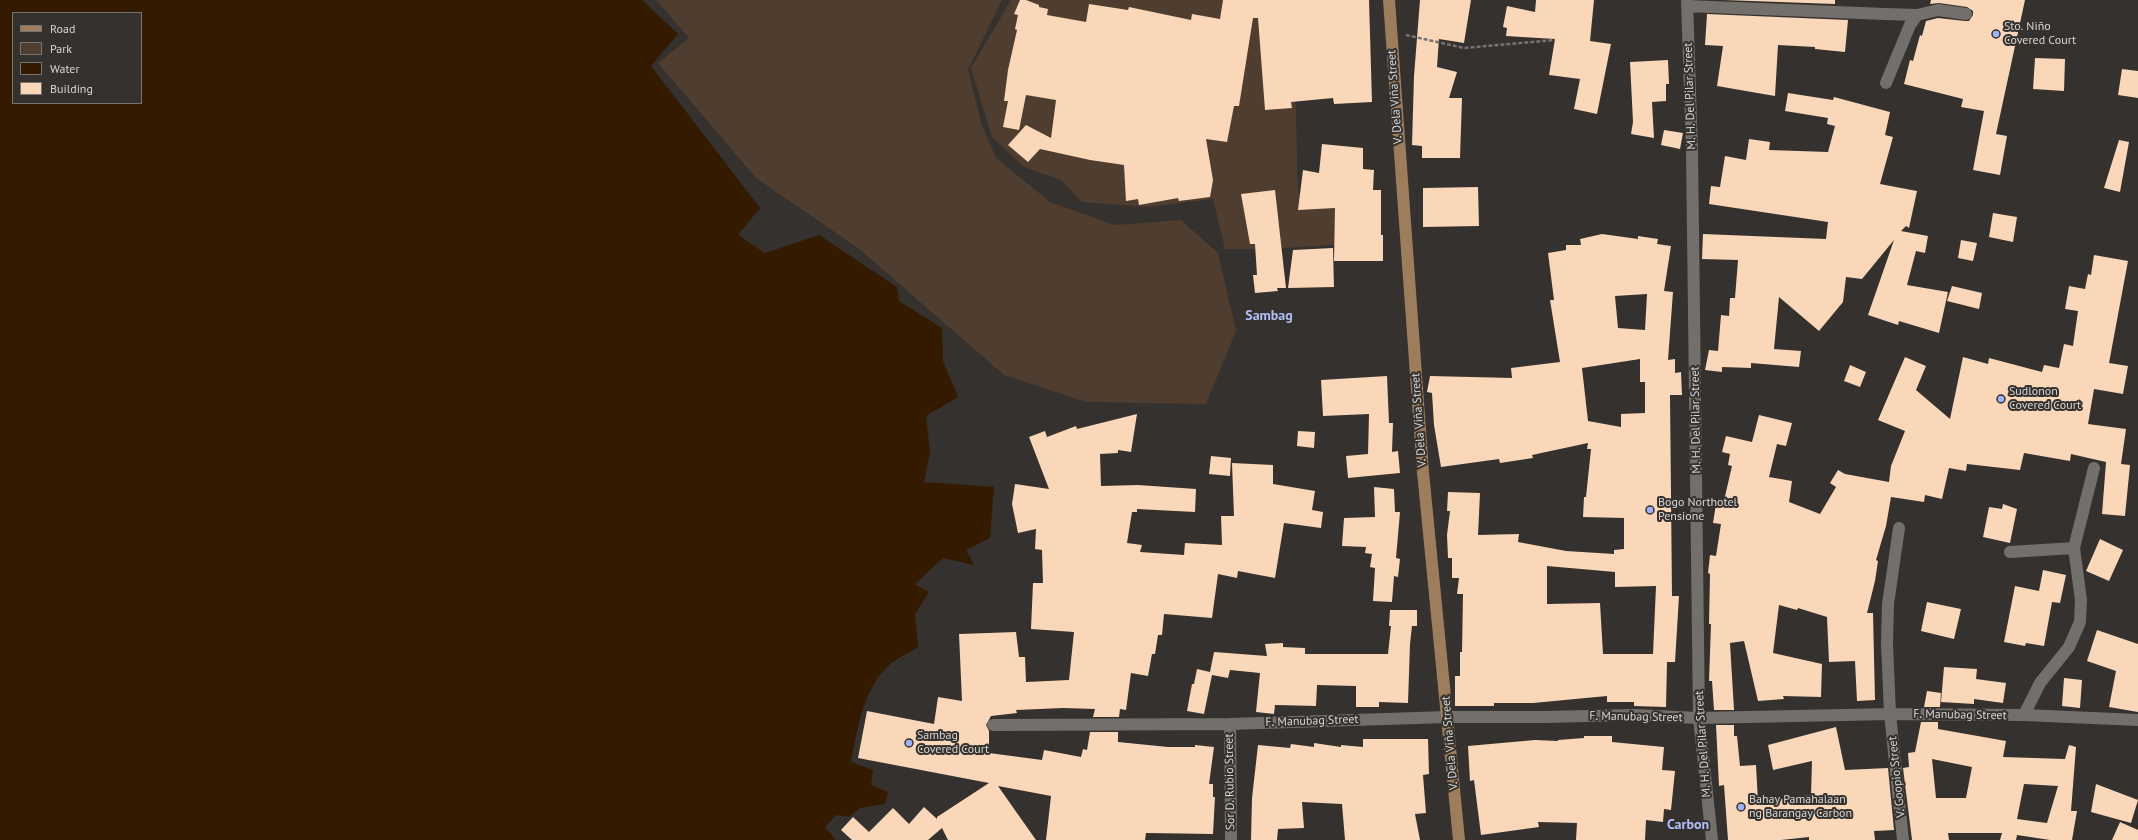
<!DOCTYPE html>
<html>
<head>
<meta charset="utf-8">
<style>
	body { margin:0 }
	#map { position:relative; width:2138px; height:840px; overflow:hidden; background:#34312e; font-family:"PT Sans",sans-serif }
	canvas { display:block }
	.legend { position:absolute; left:12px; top:12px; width:130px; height:92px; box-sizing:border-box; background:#34312e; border:1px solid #767370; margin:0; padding:5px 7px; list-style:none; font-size:12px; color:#d8d6d4 }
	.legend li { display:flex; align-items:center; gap:8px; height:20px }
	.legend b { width:20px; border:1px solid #767370 }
</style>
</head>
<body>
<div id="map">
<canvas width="2138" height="840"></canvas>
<ul class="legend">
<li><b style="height:5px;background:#9e7d5d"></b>Road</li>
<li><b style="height:11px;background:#4f3e2f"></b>Park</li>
<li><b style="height:11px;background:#341b00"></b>Water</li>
<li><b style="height:11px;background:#fad7b8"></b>Building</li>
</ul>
</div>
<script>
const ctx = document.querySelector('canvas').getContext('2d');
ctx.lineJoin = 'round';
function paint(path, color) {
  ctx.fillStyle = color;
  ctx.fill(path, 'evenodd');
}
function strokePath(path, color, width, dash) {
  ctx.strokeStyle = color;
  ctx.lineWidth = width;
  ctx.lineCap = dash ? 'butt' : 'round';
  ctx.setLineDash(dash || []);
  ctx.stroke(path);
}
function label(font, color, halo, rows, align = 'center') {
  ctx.font = font + ' "PT Sans",sans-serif';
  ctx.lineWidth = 4;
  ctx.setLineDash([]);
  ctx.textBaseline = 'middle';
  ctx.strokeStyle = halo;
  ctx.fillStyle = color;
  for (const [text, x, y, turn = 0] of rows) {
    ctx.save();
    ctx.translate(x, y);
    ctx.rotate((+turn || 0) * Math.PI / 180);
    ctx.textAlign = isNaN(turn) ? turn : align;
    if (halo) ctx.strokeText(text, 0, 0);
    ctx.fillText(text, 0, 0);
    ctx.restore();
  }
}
const green = new Path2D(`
	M656,0h346l-34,70 14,55 14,33 54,44 65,23 66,-5 37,33 18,78 -30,73 -120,-2 -82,-27 -146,-127 -102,-70 -98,-115 31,-25z
	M1011,0h260l24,79 3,114 67,-1 6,51 -105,6h-41l-12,-50 -66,8 -65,-5 -21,-22 -37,-13 -32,-30 -21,-69z`);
const water = new Path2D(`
	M0,0h642l36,34 -27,32 109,142 -22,27 27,18 54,-18 78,52 2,14 43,27 1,33 15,36 -32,19 4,36 -6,30 70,5 -4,51 -24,12 8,15 -31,-7 -28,26 14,8 -14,22 3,33c-9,6 -21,11 -29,18 -27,26 -31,63 -38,97l22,8 -2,15 17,7 -3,12 -25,4 -11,9 -13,-2 -11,12 11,13h-836zM13,13h128v90h-128z`);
const building = new Path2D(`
	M1020,0h6l13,5v2l9,2 -1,6 39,7 3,-18 39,6 1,-3 62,13 1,-6 28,5 3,-19h146l3,102 -38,2 -1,-6 -42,4 1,6 -27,2 -7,-92h-5l-14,88h-5l-7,36 -21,-3 7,41 -3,17 -31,4 -1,-3 -39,7 -1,-6 -12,2 -2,-36 -34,-5 -50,-11 -12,13 -20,-17 18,-20 25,13 5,-38 -30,-5 -7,35 -16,-3 5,-26h-4l4,-31 9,-40 -2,-1 3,-14 -4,-1z
	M1420,0h51l-7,43 -25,-4 -2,28 20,5 -8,26h13l-2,60h-38v-12l-10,-1 2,-69z
	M1536,0h58l-4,41 21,3 -14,70 -23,-5 6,-30 -31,-4 6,-36 -49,-3 1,-8 -4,-1 4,-21 28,6z
	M1724,0h111v4z
	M1931,0h94l-29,134 11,2 -7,39 -27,-5 11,-59 -23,-4 2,-8 -59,-15 6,-24 3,1 7,-26 2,1 4,-15 12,-3 27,3h4l4,-6v-4l-6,-4 -28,-4 -9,1z
	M1707,14l141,6 -3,32 -30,-3v-2l-37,-2 -3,51 -58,-10 6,-40 -18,-1z
	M2035,58l30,1 -1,32 -31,-2z
	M1668,60l1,24h-3v17l-14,1 2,36 -23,-4 2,-12 -3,-60z
	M2122,69l16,2v27l-20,-3z
	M1788,93l45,7 1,-3 56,15 -5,23 8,2 -13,47 37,7 -8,37 -3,-2 -5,5 27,5 -3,17 -9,-2 -9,34 41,7 -9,41 -40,-12 -1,4 -30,-10 26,-75 -32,39 -16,-2 -3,25 -24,29 -40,-34 -5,52 27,2 -2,16 -48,-4v5l-29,-1v5l-17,-2 4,-20 9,1 3,-36 8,1 1,-18h5l3,-38 -36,-1 1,-25 123,5 2,-17 -119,-18 2,-18 9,1 5,-31 21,4 3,-21 21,3 -1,8 59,2 7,-26 -8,-2 1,-6 -43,-7z
	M1664,130l19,3 -3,16 -19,-4z
	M2119,140l10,2 -9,50 -16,-4z
	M1322,144l41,4v21l11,1 -1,20h8v45h2v26h-49l1,-53 -37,2 5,-40 16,3z
	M1478,187l1,39 -56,1v-39z
	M1275,190l11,98h-9l1,3 -23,2 -2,-18h4l-2,-31h-5l-9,-50z
	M1993,213l24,4 -4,25 -24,-5z
	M1602,234l36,5v-3l20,3 -1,5 14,2 -7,45 9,1 -5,68 7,-1v14l6,-1 1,23h-12l2,201h7l-4,66h-8l-1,45 -32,-1v-4h-27v-6l-74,7h-39v3h-39v-30h5v-24h2l1,-58h-6l2,-16h-7v-20h-4l-1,-23 3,-24h-3l1,-19 32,1 -2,42 41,-1 -1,8 48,9 48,3v-4l10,-1v-31l-41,-1 1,-20h2l5,-48h-4l1,-6 -56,12 1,3 -33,5 -1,-4 -58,8 -7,-42 -2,-32 -5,-1 3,-16 82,2 -1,-10 49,-6 -10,-62h4l-6,-47 18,-3v-5h15l-1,-6zM1647,294l-2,36 -27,-2 -3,-32zM1640,359v23h5v31l-24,1v13l-33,-6 -6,-53zM1547,566l68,6v15l41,-1 -3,68h-50l-3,-51 -53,1z
	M1961,240l16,3 -4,18 -15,-3z
	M1333,248l1,39 -46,1 5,-38z
	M2094,255l34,6 -19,102 19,3 -5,28 -29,-5 -6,35 38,5 -5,35 9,1 -5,51 -23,-2 4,-52 -35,-8 -1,7 -46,-8 -4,17 -53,-6 -1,7 -17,-3 -7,31 -17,-4 -1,7 -33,-5 -5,29 -10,34 2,1 -3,20 -8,32h6l2,87 -18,1 -2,-40 -26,1 -2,-45 -29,-9 -1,2 -18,-5 -6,48 49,11 -1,33 -38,-1 1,3 -26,2 -14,-60 -14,2 4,67h-20l-2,-29h-3l2,-57h-2l1,-50 -2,-1 2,-18 6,1 5,-32 -8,-1 3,-19 7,1 9,-39 -4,-1 2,-11 -8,-2 4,-16 26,6 7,-27 33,8 -6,23 -9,-2 -8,33 23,4 -3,21 31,12 16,-27 -6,-4 8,-13 7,4 44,8 2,-16 14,-35 -27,-11 27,-63 21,9 -10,24 34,29 13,-62 25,7 1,-6 53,14 2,-7 15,3 5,-24 9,2 5,-35 -13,-2 4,-23 16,3 3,-15 3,1z
	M1952,286l30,7 -3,16 -32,-8z
	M1850,365l16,7 -6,15 -16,-6z
	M1387,376l2,47h4l-1,29 6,-1 2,22 -52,5 -2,-22 22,-2 1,-40 -46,2 -2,-36z
	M1137,414l-6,38 -13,-2v3l-18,1 1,32 37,-1 58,4 -1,23 -58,-3v3h-5l-5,31 15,2 -2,7 44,3 1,-12 37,2 -1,-29h13l-2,-53 41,2v19l42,7 -3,19 11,2 -2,16 -37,-5 -9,55 -37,-7 -1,7 -19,-4 -6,44 -48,-4 -2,21h-4l-3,19h-3l-4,22 -17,-3 -5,37 -6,-1 -1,8h-26l2,-8 -32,-1 -47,2 1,3 -26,3 -5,9 3,6v22l53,7 2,-10 37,7 2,-8 4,1 3,-18h28v10l50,5h27v-2l19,2 -5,37h4v13h2l-2,37 -67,-1 -1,7h-99l5,-44 -53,-10 38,54h-88l-6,-12 -14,12h-76l-11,-10 12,-13 16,15 24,-24 16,16 15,-17 13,12v-2l52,-34 -131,-25 9,-47 67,13 4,-27 24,4 -3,-67 57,-2 3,25h6l1,25 43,-2 5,-48 -43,-3 2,-46h10l-1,-33 -7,-1 1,-20 -18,4 -6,-29 3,-20 34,5 -20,-52 16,-6 2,6 29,-11 1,3z
	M1298,431l17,1 -1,16 -17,-2z
	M1211,456l20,2 -1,18 -21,-2z
	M1374,487l20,2 1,23h5l-4,46 4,1 -2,18 -4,-1 -2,26 -19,-1 2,-33 -5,-1 2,-13 -7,-1 1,-6 -24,-1 2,-28 31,-1z
	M2003,504l14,5 -7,34 -27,-6 6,-30 13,2z
	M2100,539l23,11 -14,31 -23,-10z
	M2043,570l23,5 -6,28 -8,-1 -8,44 -18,-3 -1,3 -21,-4 11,-56 24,5z
	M1927,602l34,7 -7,30 -33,-8z
	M1390,610h27v16h-5l-2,18 -2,59 -29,-1v5h-23v-21l-39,-1 -1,21 -41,-1 -1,9 -18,-2 4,-39 -30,-3 -2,8 -16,-3 -8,39 -17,-3 5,-27h2l3,-15 13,3 4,-20 53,4 -2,-12 18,-1v4l22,1v6h83l3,-28h-2z
	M2097,630l41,14v68l-29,-5 7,-36 -29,-10z
	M1944,667l33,2 -1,10 30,4 -3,20 -29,-4v5l-33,-2z
	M2064,678l18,2 -2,28 -18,-2z
	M1927,691l14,2 -1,14h-16z
	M1921,722h17v7l68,12 -3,16 62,2 4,-14 7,2 -5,64h6l-5,29h-22l-33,-5 -1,5h-16l2,-7h-54l1,7h-37l-9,-72 6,-1 -1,-14 7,-1zM1932,759l40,8 -6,31h-30zM2024,784l34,2 -11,37 -30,-4z
	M1716,725h18v11h3l3,30 16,-1 2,37 53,-7 1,-34 -39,9 -5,-25 68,-18 9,43 43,-2 6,62 -20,1 1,9h-66v-3l-28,3h-53l-4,-55 -5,1z
	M1584,736h28v6l52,5 -2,23 13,1 -4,39 -7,-1 -1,13 -17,-2 -1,20h-69l1,-17 -39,-1 1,5 -58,8 -7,-55 -4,1 -2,-35 67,-6 23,1v-1l26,-2z
	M1363,739h65l1,35 -6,1 3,38 -11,1 5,26h-75l-3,-36 -40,-2 2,26 -26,1 -1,11h-26l1,-42 6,-53 32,3 1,-4 23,3v-4l27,4v-2l22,2z
	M2096,784l42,16 -7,23 -40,-11z
	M2120,822l18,8v10h-26z`);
const path = new Path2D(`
	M1406,35l58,13 91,-8`);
const minor = new Path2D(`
	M1687,0l5,151 7,567 13,122
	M1687,6l198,8 32,1 21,-5 28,4
	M1886,83l24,-58 7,-10
	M1899,528l-11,76 -1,39 3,71 13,126
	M2010,552l64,-4
	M2024,715l16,-32 29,-36 11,-25 1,-22 -7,-52 20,-80
	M1230,724l1,116
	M993,725l237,-1 218,-7h96l90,-2 65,3 191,-4 134,1 114,5`);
const major = new Path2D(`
	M1389,0l34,472 36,368`);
const markers = [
	[1996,34,4,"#a1b2fd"],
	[2001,399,4,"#a1b2fd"],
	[1650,510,4,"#a1b2fd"],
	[909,743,4,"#a1b2fd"],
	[1741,807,4,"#a1b2fd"]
];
const poiNames = [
	["Sto. Niño",2004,27],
	["Covered Court",2004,41],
	["Sudlonon",2009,392],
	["Covered Court",2009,406],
	["Bogo Northotel",1658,503],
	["Pensione",1658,517],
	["Sambag",917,736],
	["Covered Court",917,750],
	["Bahay Pamahalaan",1749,800],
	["ng Barangay Carbon",1749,814]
];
const streetNames = [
	["M. H. Del Pilar Street",1690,96,-92],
	["V. Dela Viña Street",1395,97,-94],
	["V. Dela Viña Street",1419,420,-94],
	["M. H. Del Pilar Street",1696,420,-91],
	["F. Manubag Street",1960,715,1],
	["F. Manubag Street",1636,717,1],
	["F. Manubag Street",1312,721,-2],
	["V. Dela Viña Street",1450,743,-95],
	["M. H. Del Pilar Street",1703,744,-94],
	["V. Goopio Street",1897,777,-96],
	["Sor D. Rubio Street",1230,782,-91]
];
const quarterNames = [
	["Sambag",1269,316],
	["Carbon",1688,825]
];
paint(green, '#4f3e2f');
paint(water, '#341b00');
paint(building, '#fad7b8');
strokePath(path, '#767371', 2.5, [4, 2]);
strokePath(minor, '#736f6b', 12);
strokePath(major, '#9e7d5d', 12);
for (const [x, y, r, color] of markers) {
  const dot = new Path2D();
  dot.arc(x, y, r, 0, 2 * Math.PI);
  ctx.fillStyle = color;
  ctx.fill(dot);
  strokePath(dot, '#34312e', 1.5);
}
label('12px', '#d8d6d4', '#34312e', poiNames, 'left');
label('12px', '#d8d6d4', '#34312e', streetNames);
label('bold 14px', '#b2bff7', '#34312e', quarterNames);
</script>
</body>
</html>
